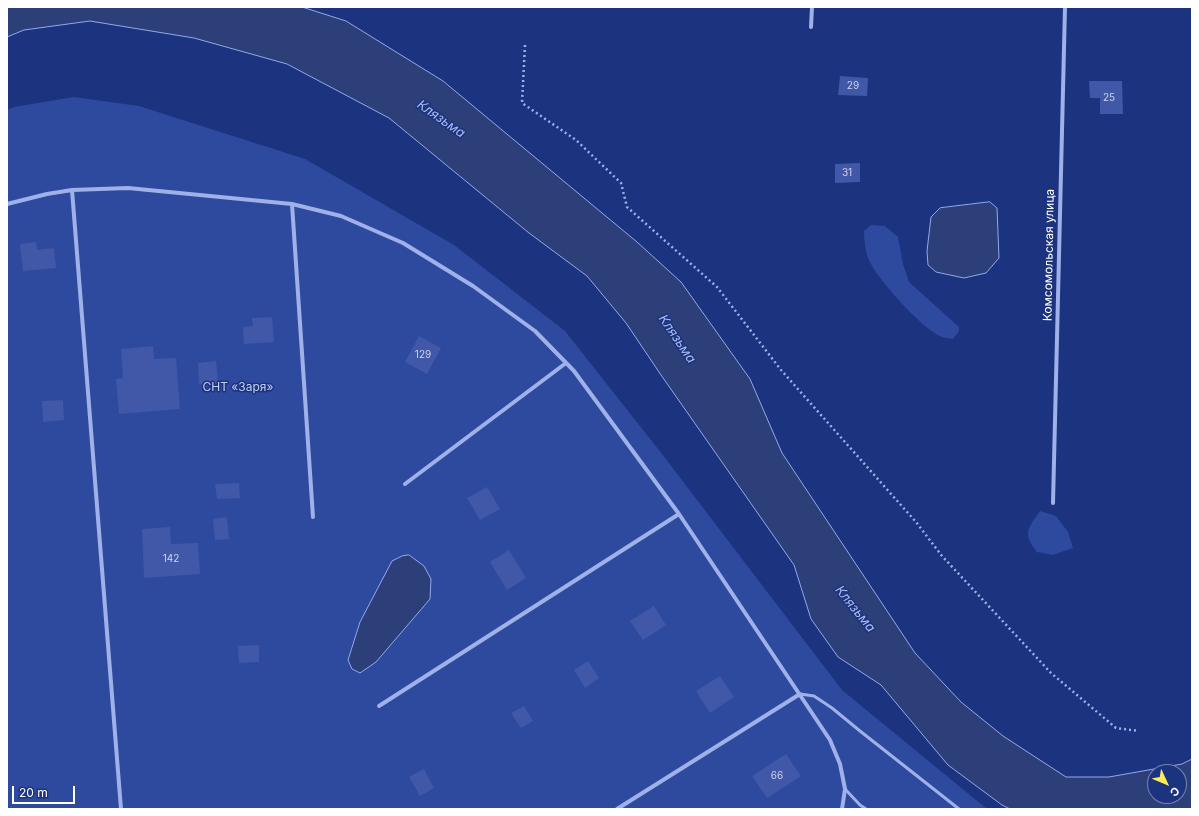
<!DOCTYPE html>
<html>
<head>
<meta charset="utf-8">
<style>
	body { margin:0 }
	#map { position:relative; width:1199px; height:816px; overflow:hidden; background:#1c337f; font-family:Inter,sans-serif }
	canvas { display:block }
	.frame { position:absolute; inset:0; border:8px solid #fff; pointer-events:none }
	.north { position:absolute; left:1147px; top:764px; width:40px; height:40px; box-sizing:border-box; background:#1c337f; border:1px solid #7785b2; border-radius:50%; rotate:134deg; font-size:11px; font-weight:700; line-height:16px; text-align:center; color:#fff }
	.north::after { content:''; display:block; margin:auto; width:14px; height:18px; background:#faed5c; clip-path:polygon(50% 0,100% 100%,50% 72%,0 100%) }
	.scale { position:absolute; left:12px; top:786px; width:63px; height:18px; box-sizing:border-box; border:2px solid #fff; border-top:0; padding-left:5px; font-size:12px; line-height:14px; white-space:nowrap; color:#fff; -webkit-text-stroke:3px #1c337f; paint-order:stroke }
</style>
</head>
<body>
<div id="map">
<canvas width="1199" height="816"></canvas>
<div class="frame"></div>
<div class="north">С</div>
<div class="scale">20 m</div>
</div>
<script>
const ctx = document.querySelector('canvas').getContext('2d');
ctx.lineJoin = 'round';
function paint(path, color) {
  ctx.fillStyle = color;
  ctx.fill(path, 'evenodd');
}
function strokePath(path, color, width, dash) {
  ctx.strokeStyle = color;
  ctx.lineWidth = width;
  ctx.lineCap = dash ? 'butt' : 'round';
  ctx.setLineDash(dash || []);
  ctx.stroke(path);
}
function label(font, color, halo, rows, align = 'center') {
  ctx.font = font + ' Inter,sans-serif';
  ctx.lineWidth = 3;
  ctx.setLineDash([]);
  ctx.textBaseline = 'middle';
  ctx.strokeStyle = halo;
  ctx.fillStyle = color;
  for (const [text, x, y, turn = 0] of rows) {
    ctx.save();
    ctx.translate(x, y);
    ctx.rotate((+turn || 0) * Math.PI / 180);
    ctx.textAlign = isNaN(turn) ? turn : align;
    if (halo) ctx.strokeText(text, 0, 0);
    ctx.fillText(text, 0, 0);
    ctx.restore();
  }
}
const green = new Path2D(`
	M74,97l65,9 166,53 149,86 111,86 97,123 180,236 145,119h-980v-699l7,-3z
	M871,225l14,1 13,11 5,27 6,18 50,45v4l-6,8c-5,-1 -11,-1 -15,-4 -19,-10 -62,-57 -70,-77 -3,-9 -4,-18 -4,-27z
	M1040,511l16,5 12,16 5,16 -20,7 -16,-3c-15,-18 -9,-24 3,-41z`);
const water = new Path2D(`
	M7,7h295l44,14 97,60 194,161 44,40 69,97 32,74 133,200 46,49 42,34 63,41h43l73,-13 10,-5v50h-182l-8,-4 -54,-40 -67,-80 -43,-28 -27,-38 -17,-54 -133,-190 -35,-52 -39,-47 -58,-43 -140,-115 -102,-54 -93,-26 -104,-17 -66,9 -17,7zM1155,772h24v24h-24z
	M990,202l7,6 2,50 -13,15 -22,5 -28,-6 -8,-7 -1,-14 4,-34 9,-9z
	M409,555l15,11 7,13 -1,20 -54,63 -16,11 -8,-4 -4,-9 12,-38 32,-61 10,-5z`);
const building = new Path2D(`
	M840,76l28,2 -1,18 -29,-1z
	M1089,81h33l1,33h-23v-16h-10z
	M860,163v19l-25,1v-19z
	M36,242l1,8 17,-2 2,20 -33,3 -3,-27z
	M272,317l2,25 -30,2 -1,-17 10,-1 -1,-8z
	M419,336l22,12 -14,26 -22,-12z
	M153,346l1,13 22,-1 4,51 -61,5 -3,-35 7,-1 -2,-29z
	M216,361l2,22 -19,1 -1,-21z
	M63,400l1,20 -21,2 -1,-21z
	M239,483l1,15 -23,1 -2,-15z
	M487,487l13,22 -20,11 -13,-22z
	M227,517l2,22 -14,1 -2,-21z
	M170,527l1,17 27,-1 2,31 -56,4 -2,-49z
	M509,550l17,28 -19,12 -17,-28z
	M654,606l12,19 -23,15 -13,-19z
	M259,645v17l-20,1 -1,-17z
	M588,661l11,17 -14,10 -11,-18z
	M720,676l14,21 -24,16 -14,-22z
	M524,706l9,15 -12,7 -10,-15z
	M786,754l15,22 -34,22 -15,-22z
	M424,769l10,19 -14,8 -11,-19z`);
const path = new Path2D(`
	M525,45l-3,58 54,37 45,43 6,24 90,80 64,83 135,152 26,34 109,117 65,55 23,3`);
const lane = new Path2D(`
	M800,694l14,2 18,12 28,23 99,78
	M845,789l15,16 6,4`);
const street = new Path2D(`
	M811,27l1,-20
	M72,190l49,619
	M7,204l40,-10 25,-4 56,-2 164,16 49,12 62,27 70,43 62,45 39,40 105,143 151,226 10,24 5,25 -3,20
	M292,204l21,313
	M405,484l161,-121
	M1053,503l12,-496
	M379,706l300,-192
	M617,809l183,-115`);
const numberNames = [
	["29",853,86],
	["25",1109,98],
	["31",847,173],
	["129",423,355],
	["142",171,559],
	["66",777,776]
];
const streetNames = [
	["Комсомольская улица",1049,255,-89]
];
const parkNames = [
	["СНТ «Заря»",238,387]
];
const waterNames = [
	["Клязьма",441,119,35],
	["Клязьма",677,339,56],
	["Клязьма",855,609,51]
];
paint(green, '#2e4a9e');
paint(water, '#2d3f78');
strokePath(water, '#92a9eb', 1);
paint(building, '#4058a7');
strokePath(path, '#9fb1e9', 2.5, [2, 3]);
strokePath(lane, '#9fb1e9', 3);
strokePath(street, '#9fb1e9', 4);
label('10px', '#cfd5e9', null, numberNames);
label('12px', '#fff', '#1c337f', streetNames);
label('12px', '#c3d0f7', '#1c337f', parkNames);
label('italic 13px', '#aabcf1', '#1c337f', waterNames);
</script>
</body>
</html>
